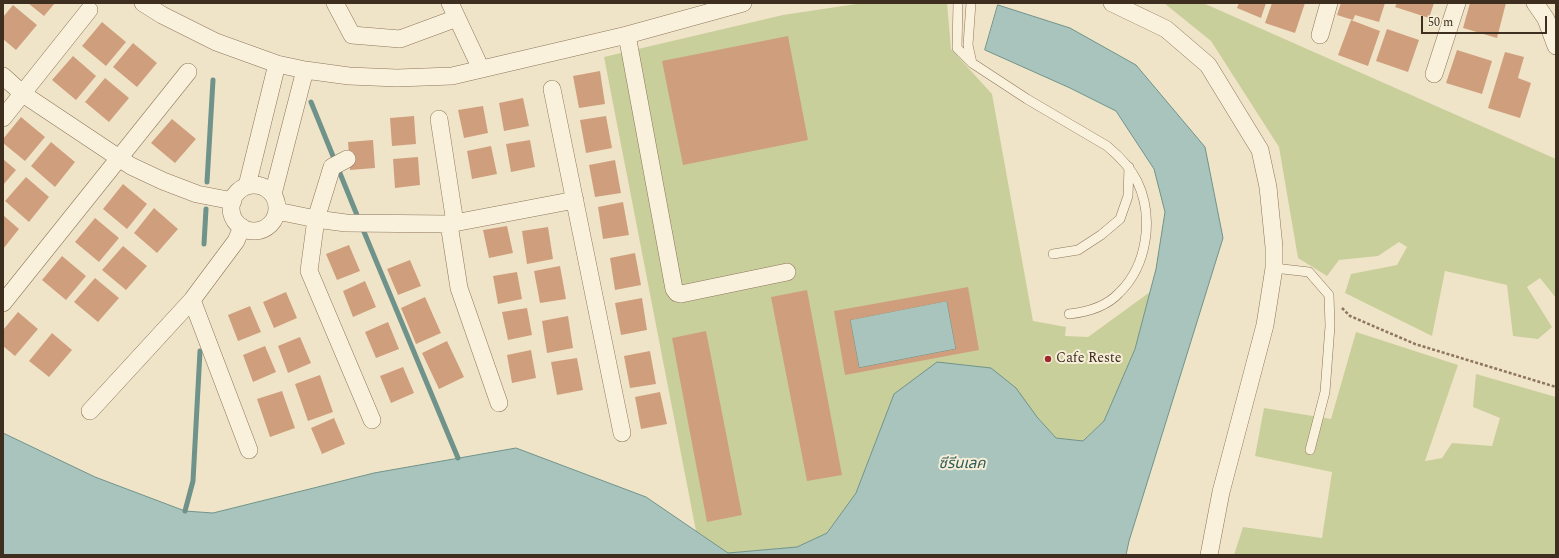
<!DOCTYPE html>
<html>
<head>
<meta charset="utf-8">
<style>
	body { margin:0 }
	#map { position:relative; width:1559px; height:558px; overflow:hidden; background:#f0e4c8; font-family:Spectral,serif }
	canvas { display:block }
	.frame { position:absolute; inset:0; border:4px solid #3d2e20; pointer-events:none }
	.scale { position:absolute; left:1421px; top:16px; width:126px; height:18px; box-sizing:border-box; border:2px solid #3d2e20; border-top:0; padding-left:5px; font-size:12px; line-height:14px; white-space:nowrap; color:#3d2e20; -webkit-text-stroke:3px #f7eed8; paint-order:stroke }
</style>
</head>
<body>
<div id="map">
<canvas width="1559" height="558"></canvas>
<div class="frame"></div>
<div class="scale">50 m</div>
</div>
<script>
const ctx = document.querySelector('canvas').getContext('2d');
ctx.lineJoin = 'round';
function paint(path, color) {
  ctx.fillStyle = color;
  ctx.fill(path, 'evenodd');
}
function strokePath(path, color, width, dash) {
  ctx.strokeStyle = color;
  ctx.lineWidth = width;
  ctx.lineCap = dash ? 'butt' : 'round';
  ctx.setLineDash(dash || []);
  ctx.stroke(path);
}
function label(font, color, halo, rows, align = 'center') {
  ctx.font = font + ' Spectral,"Noto Sans Thai",serif';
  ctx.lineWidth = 4;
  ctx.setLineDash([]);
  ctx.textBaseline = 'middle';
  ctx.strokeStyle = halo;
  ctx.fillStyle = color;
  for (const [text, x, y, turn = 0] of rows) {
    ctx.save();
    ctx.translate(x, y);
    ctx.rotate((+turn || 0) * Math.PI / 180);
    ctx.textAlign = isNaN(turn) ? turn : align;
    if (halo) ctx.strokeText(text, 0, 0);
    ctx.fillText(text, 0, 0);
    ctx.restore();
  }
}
const green = new Path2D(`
	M863,3h84l4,46 41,45 41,227 33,6 -1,9 23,1 62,-45 -15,57 -31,72 -21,20 -27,-3 -19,-21 -143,-23 -38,99 -29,40 -30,14 -69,6 -32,-22 -92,-474 179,-42z
	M1164,3h39l353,156v139l-16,-20 -13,9 25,40 -14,12 -25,-3 -6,-51 -62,-14 -13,65 -87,-43 6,-19 46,-9 10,-18 -8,-5 -21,14 -39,4 -12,16 -29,-18 -19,-111 -68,-106z
	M1356,332l102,33 -33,96 17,-3 10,-15 40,3 8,-28 -27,-11 3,-33 80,23v158h-322l9,-28 79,11 10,-66 -77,-16 9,-48 67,11z`);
const water = new Path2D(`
	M998,5l72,23 66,37 69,82 18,91 -94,303 -3,14h-1123v-122l92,44 90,34 28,2 161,-40 142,-25 130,49 82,56 69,-6 30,-14 29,-40 38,-99 43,-32 54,6 25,20 21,29 19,21 27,3 21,-20 31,-72 21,-80 9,-57 -11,-43 -38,-58 -46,-23 -85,-38z
	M947,301l9,48 -97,19 -9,-48z`);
const stream = new Path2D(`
	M311,102l48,118
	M207,182l6,-102
	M362,227l96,231
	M204,244l2,-35
	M185,511l8,-30 7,-130`);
const building = new Path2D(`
	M28,3h27l-11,13z
	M1239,3h27l-5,15 -24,-10z
	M1272,3h33l-10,30 -30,-10z
	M1341,3h44l-6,19 -24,-7 -2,5 -16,-5z
	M1397,3h37l-5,15 -34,-11z
	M1470,3h36l-9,35 -34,-10z
	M13,5l24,20 -21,25 -13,-11v-22z
	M1351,20l29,11 -12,35 -30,-11z
	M102,22l24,20 -20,24 -24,-20z
	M1387,29l32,11 -11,32 -32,-11z
	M788,36l20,104 -125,25 -21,-104z
	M133,43l24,20 -20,24 -24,-20z
	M1457,50l35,11 -10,33 -36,-11z
	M1505,52l19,5 -6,21 13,5 -11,35 -32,-10z
	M73,56l23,20 -20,24 -24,-20z
	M600,71l5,33 -26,4 -6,-32z
	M105,78l24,20 -20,24 -24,-20z
	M523,98l6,28 -25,5 -5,-28z
	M483,106l5,27 -24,5 -6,-28z
	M414,116l2,28 -24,2 -2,-28z
	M606,116l6,32 -26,5 -6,-33z
	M21,117l24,20 -20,24 -22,-18v-4z
	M172,119l24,20 -21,24 -24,-20z
	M373,140l2,28 -25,2 -2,-28z
	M530,140l5,27 -24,5 -5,-28z
	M51,142l24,20 -20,25 -24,-21z
	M491,146l6,28 -25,5 -5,-28z
	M418,157l2,28 -25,3 -2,-29z
	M3,159l13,11 -13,15z
	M615,160l6,33 -26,4 -6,-32z
	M26,177l23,20 -20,25 -24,-21z
	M123,184l24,20 -20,25 -24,-20z
	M623,202l6,33 -26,4 -5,-32z
	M154,208l24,21 -21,24 -23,-20z
	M3,215l16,14 -16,20z
	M95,218l24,20 -20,24 -24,-20z
	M507,226l6,27 -24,5 -6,-28z
	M548,227l5,32 -26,5 -5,-33z
	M349,245l11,26 -23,9 -11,-26z
	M123,246l24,20 -21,24 -24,-20z
	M635,253l6,32 -26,5 -5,-32z
	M62,256l24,20 -20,24 -24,-20z
	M410,260l11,26 -23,9 -11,-26z
	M560,266l6,33 -26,4 -6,-32z
	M517,272l5,27 -24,5 -5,-28z
	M95,278l24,20 -21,24 -24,-20z
	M365,281l11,26 -23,10 -10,-26z
	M968,287l11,63 -134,25 -11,-64zM947,301l9,48 -97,19 -9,-48z
	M807,290l35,185 -35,6 -36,-184z
	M286,292l11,26 -23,10 -11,-26z
	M425,297l16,36 -25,11 -15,-36z
	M642,298l5,32 -26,5 -6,-32z
	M250,306l11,26 -23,9 -10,-26z
	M527,308l5,27 -24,5 -6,-28z
	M18,312l20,17 -23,27 -12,-10v-16z
	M568,316l5,32 -26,5 -5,-32z
	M388,322l11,27 -23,9 -11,-26z
	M706,331l36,184 -35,7 -35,-184z
	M52,333l20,17 -23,27 -20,-16z
	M300,337l11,26 -23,10 -10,-27z
	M447,341l17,36 -25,12 -17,-36z
	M265,346l11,26 -23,10 -10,-27z
	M531,350l5,28 -24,5 -5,-28z
	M650,351l6,33 -26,4 -6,-32z
	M577,358l6,32 -26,5 -6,-33z
	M403,367l11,26 -23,10 -11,-27z
	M320,375l13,37 -25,9 -13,-37z
	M282,391l13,37 -25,9 -13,-38z
	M660,392l7,32 -26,5 -6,-32z
	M334,418l11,26 -23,10 -11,-26z`);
const path = new Path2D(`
	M1342,308l8,8 65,28 141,43`);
const service = new Path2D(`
	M958,3l-1,45 15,15 55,36 80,47c12,10 23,21 30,35 17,35 11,84 -18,112 -13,14 -31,19 -50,21
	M971,3l-3,42 4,18
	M1053,254l25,-4 23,-15 19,-16 8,-23 1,-29
	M1274,268l35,4 20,23 1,31 -5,66 -15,58`);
const minor = new Path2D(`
	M143,3l19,12 54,27 61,22 28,6 44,6 48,2 55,-2 175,-41 116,-32
	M335,3l17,32 48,4 57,-21
	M450,3l31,66
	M1112,3l54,26 42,36 52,85 8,37 6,60v21l-9,57 -44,167 -12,63
	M1535,3l11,16 10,27
	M627,35l47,254 3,4 4,1 106,-22
	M1320,35l9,-32
	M1434,74l23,-71
	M3,76l20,18 108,72 32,15 34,13 36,7
	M552,89l70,344
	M3,118l86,-108
	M439,119l16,104
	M347,159l-15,8 -16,52 -7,52 63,149
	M231 208a23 23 0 1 1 46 0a23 23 0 1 1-46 0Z
	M247,186l30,-122
	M273,194l32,-124
	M277,211l39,8 30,4 103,1 126,-24
	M449,224l10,64 40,115
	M192,300l57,150
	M3,303l185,-231
	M90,411l102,-111 44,-59 6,-14`);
const markers = [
	[1048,359,4,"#9e2a2b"]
];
const poiNames = [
	["Cafe Reste",1056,359]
];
const waterNames = [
	["ซีรีนเลค",962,465]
];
paint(green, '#c9cf9b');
paint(water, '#a9c4bc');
strokePath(water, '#6f938a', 1);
strokePath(stream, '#6f938a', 5);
paint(building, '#cf9f7d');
strokePath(service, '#8d765c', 10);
strokePath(minor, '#8d765c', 18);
strokePath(path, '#8d765c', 2.5, [3, 2]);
strokePath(service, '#faf1dc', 9);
strokePath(minor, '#faf1dc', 17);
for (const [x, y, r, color] of markers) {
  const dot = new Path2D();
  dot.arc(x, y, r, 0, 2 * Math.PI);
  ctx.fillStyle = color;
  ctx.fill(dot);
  strokePath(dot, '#f7eed8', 1.5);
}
label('14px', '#3d2e20', '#f7eed8', poiNames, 'left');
label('italic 15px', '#2f5d5a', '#f7eed8', waterNames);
</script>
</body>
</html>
